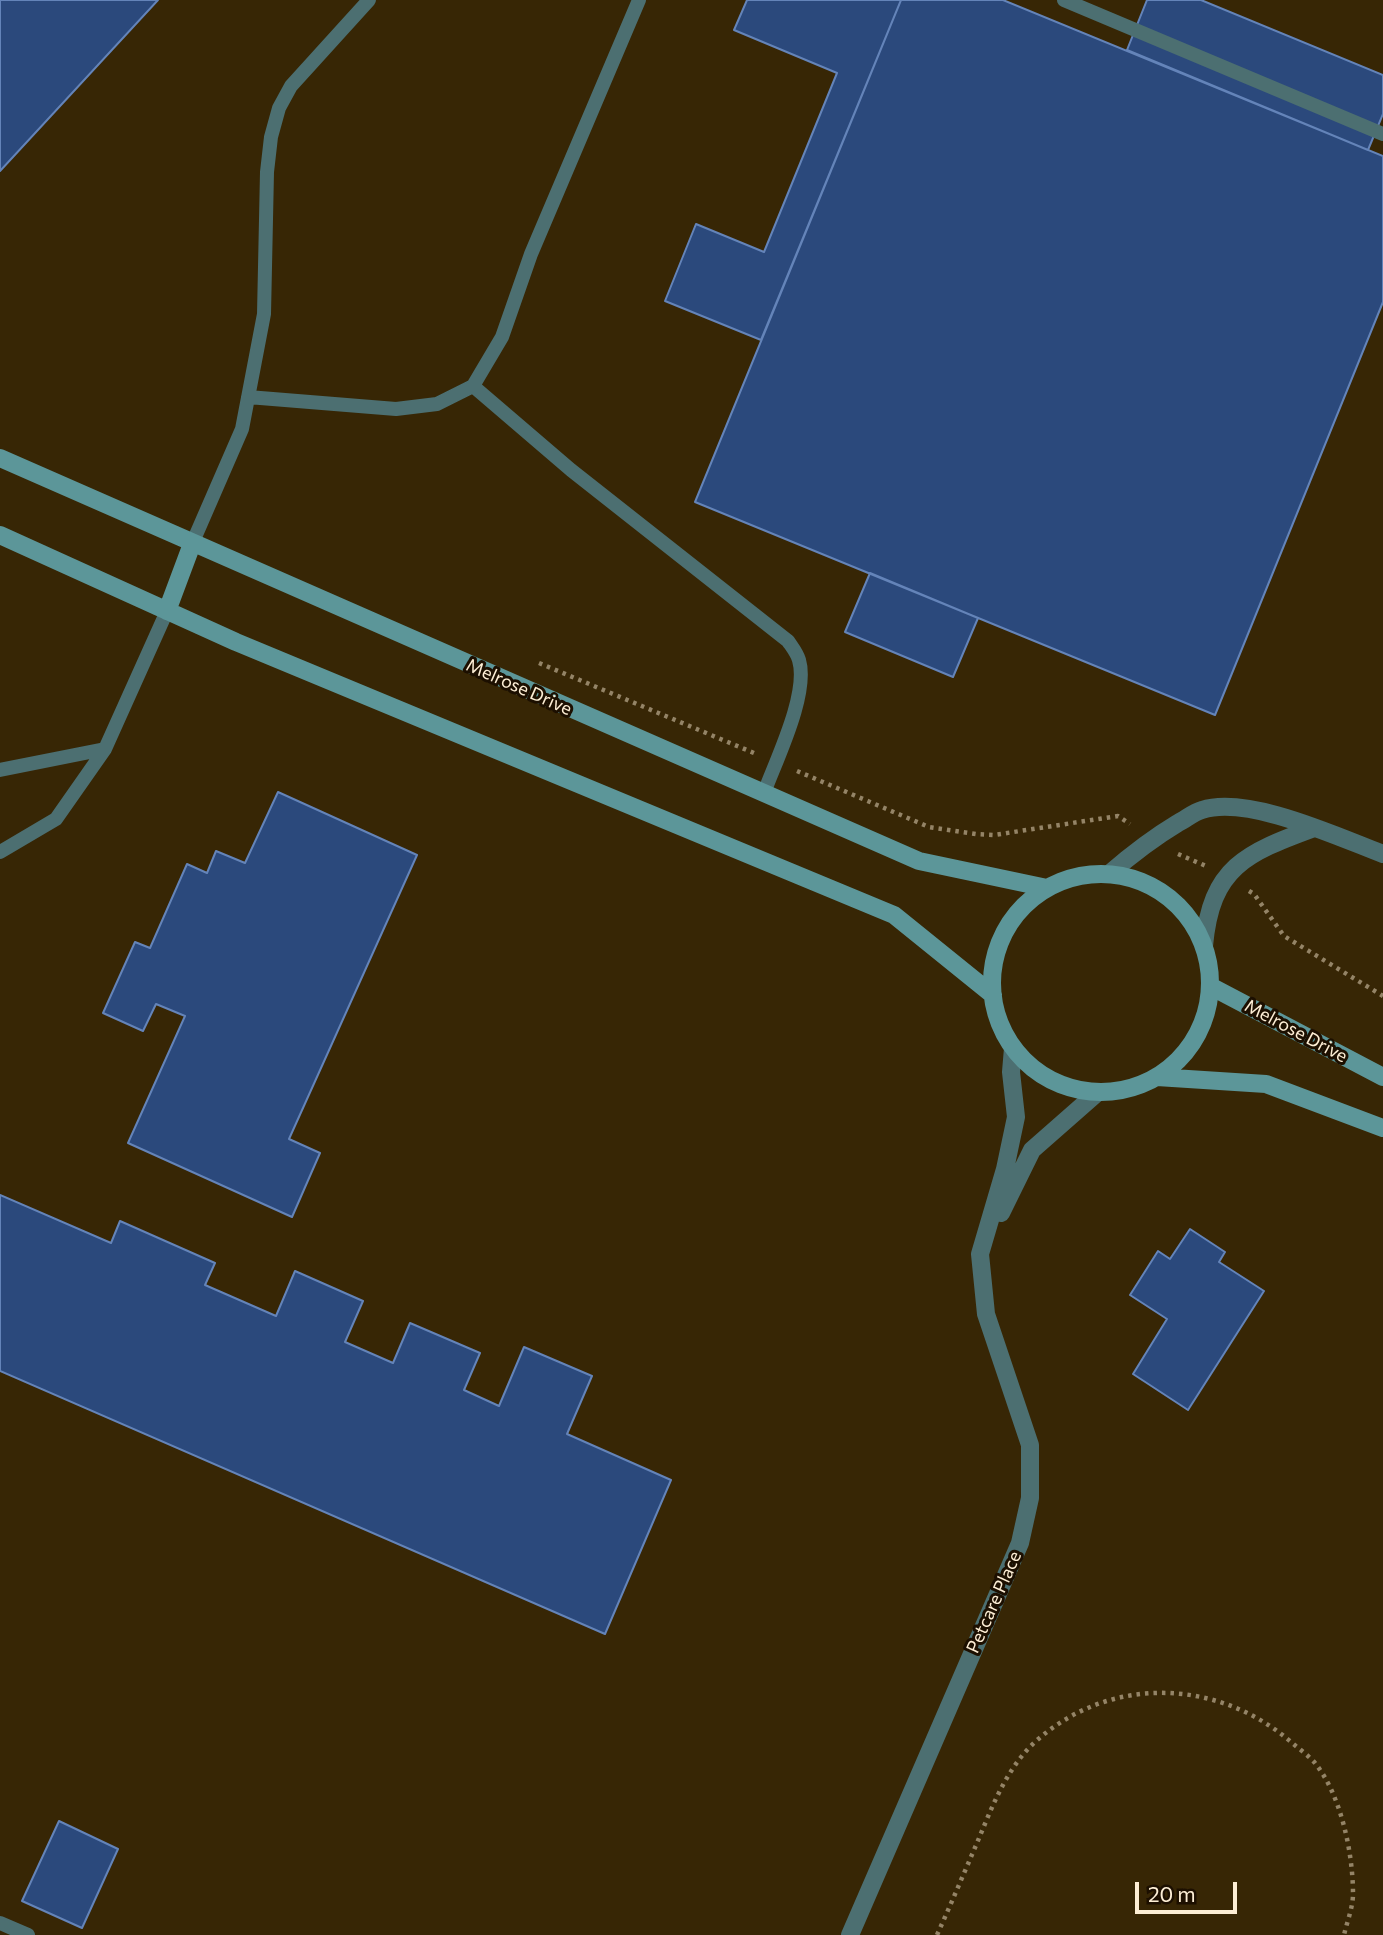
<!DOCTYPE html>
<html>
<head>
<meta charset="utf-8">
<style>
	body { margin:0 }
	#map { position:relative; width:1383px; height:1935px; overflow:hidden; background:#372605; font-family:Commissioner,sans-serif }
	canvas { display:block }
	.scale { position:absolute; left:1135px; top:1882px; width:102px; height:32px; box-sizing:border-box; border:4px solid #fdeed5; border-top:0; padding-left:9px; font-size:21px; line-height:24px; white-space:nowrap; color:#fdeed5; -webkit-text-stroke:5px #1c0f00; paint-order:stroke }
</style>
</head>
<body>
<div id="map">
<canvas width="1383" height="1935"></canvas>
<div class="scale">20 m</div>
</div>
<script>
const ctx = document.querySelector('canvas').getContext('2d');
ctx.lineJoin = 'round';
function paint(path, color) {
  ctx.fillStyle = color;
  ctx.fill(path, 'evenodd');
}
function strokePath(path, color, width, dash) {
  ctx.strokeStyle = color;
  ctx.lineWidth = width;
  ctx.lineCap = dash ? 'butt' : 'round';
  ctx.setLineDash(dash || []);
  ctx.stroke(path);
}
function label(font, color, halo, rows, align = 'center') {
  ctx.font = font + ' Commissioner,sans-serif';
  ctx.lineWidth = 6;
  ctx.setLineDash([]);
  ctx.textBaseline = 'middle';
  ctx.strokeStyle = halo;
  ctx.fillStyle = color;
  for (const [text, x, y, turn = 0] of rows) {
    ctx.save();
    ctx.translate(x, y);
    ctx.rotate((+turn || 0) * Math.PI / 180);
    ctx.textAlign = isNaN(turn) ? turn : align;
    if (halo) ctx.strokeText(text, 0, 0);
    ctx.fillText(text, 0, 0);
    ctx.restore();
  }
}
const building = new Path2D(`
	M0,0h158l-158,171z
	M747,0h154l-140,340 -96,-39 31,-77 68,28 73,-179 -103,-43z
	M901,0h102l380,156v146l-168,413 -520,-213z
	M1147,0h54l182,75v39l-15,36 -241,-100z
	M870,573l108,45 -25,59 -108,-45z
	M278,792l139,63 -128,284 31,14 -28,64 -164,-74 57,-127 -29,-12 -13,27 -40,-18 32,-71 15,6 37,-84 20,9 9,-22 29,12z
	M0,1195l111,48 9,-22 95,42 -10,22 71,31 19,-45 68,30 -18,41 48,21 17,-40 70,30 -16,37 35,16 25,-59 68,29 -25,58 104,46 -66,154 -605,-263z
	M1190,1229l35,23 -6,10 45,29 -76,119 -55,-36 34,-55 -37,-24 28,-44 12,8z
	M59,1821l59,28 -36,79 -60,-27z`);
const path = new Path2D(`
	M539,663l215,90
	M797,771l132,56 47,7 18,1 124,-19 12,8
	M1178,854l28,12
	M1249,891l5,3 30,42 99,60
	M937,1935c14,-31 27,-62 40,-92 15,-36 29,-74 58,-101 74,-67 182,-64 256,0 8,7 17,13 24,21 26,32 38,90 38,131 0,13 -6,28 -9,41`);
const service = new Path2D(`
	M1064,0l319,134
	M473,386l98,84 217,171c4,6 9,12 11,19 10,34 -23,100 -35,133
	M248,397l148,12 41,-5 36,-18 29,-49 29,-83 108,-254
	M192,544l50,-115 22,-115 3,-142 4,-35 8,-29 12,-22 78,-86
	M0,770l105,-21
	M0,852l56,-33 49,-70 62,-138
	M0,1923l28,12`);
const minor = new Path2D(`
	M1109,874c22,-19 44,-36 69,-51 8,-4 16,-11 24,-13 46,-15 136,27 181,44
	M1204,946c7,-79 42,-93 110,-118
	M1001,1213l31,-63 66,-58
	M850,1935l170,-392 10,-45v-53l-44,-131 -6,-60 25,-85 11,-52 -5,-45 2,-24`);
const secondary = new Path2D(`
	M0,458l919,403 128,27
	M0,535l236,107 658,273 99,80
	M167,611l25,-67
	M992 983a109 109 0 1 1 218 0a109 109 0 1 1-218 0Z
	M1210,986l173,91
	M1157,1077l109,7 117,44`);
const streetNames = [
	["Melrose Drive",519,687,24],
	["Melrose Drive",1296,1031,28],
	["Petcare Place",994,1602,-66]
];
paint(building, '#2b497c');
strokePath(building, '#6484b9', 2);
strokePath(path, '#948467', 4.5, [3.5, 5]);
strokePath(service, '#4c6f71', 14);
strokePath(minor, '#4c6f71', 18);
strokePath(secondary, '#5c9699', 18);
label('18px', '#fdeed5', '#1c0f00', streetNames);
</script>
</body>
</html>
